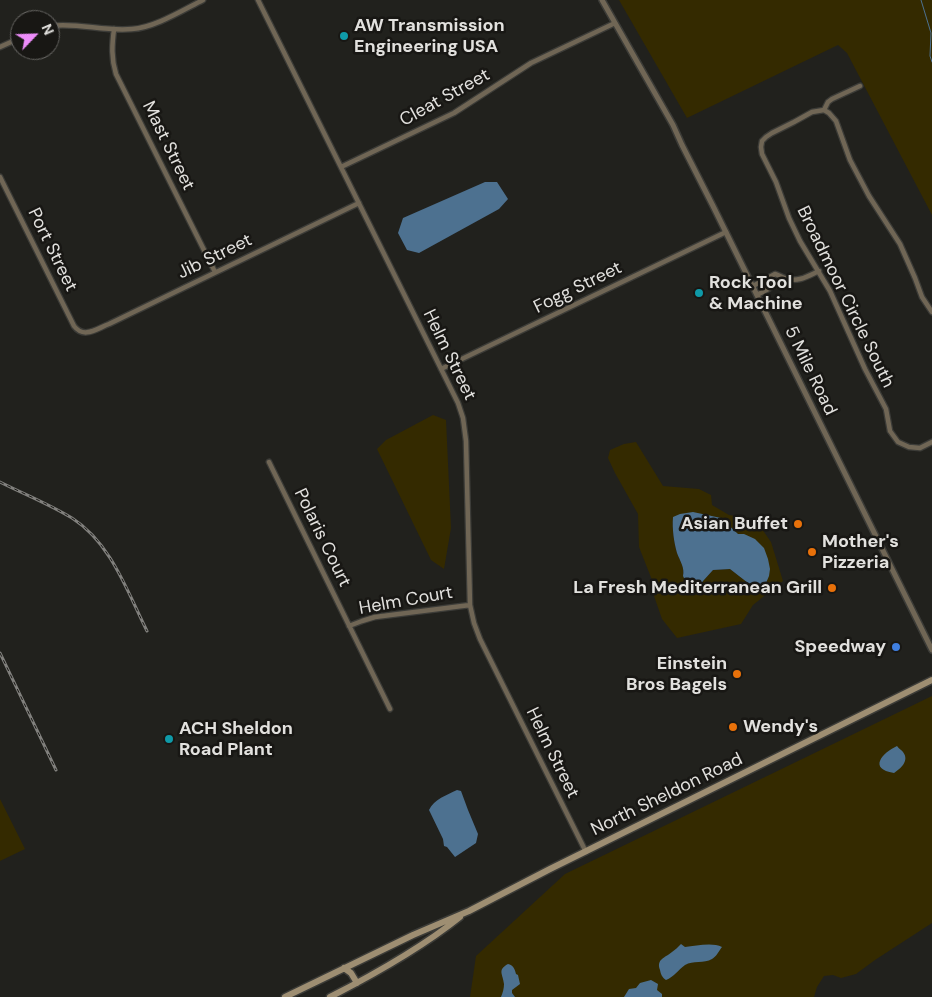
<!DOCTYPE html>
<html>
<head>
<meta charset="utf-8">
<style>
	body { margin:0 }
	#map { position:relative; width:932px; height:997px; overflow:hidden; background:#21211d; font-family:"DM Sans",sans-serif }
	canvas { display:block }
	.north { position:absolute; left:10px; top:10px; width:50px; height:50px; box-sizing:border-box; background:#181714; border:1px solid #696865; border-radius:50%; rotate:66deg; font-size:14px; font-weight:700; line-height:20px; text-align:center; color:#e2e1de }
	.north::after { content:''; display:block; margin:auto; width:18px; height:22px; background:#ed8cfa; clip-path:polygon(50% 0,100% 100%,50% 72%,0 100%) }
</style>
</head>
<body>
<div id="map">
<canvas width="932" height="997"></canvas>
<div class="north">N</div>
</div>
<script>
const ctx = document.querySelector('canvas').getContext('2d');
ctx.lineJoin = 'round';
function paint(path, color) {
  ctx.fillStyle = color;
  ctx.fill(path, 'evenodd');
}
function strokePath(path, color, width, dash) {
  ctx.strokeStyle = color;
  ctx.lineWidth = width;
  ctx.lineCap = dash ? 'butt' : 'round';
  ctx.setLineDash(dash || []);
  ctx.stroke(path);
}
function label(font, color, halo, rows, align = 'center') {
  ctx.font = font + ' "DM Sans",sans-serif';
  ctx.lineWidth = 5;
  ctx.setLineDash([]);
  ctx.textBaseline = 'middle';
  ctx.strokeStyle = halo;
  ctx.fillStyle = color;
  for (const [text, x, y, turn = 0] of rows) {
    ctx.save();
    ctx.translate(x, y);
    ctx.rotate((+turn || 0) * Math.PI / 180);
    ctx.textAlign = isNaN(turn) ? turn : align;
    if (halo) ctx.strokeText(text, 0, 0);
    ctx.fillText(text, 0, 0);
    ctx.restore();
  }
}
const green = new Path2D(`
	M619,0h313v215l-85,-162 -9,-8 -151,73z
	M433,415l13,5 5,108 -7,41 -13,-9 -54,-111 9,-9z
	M636,442l27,44 36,3 12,6 1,10 17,10 26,4 16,23 12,39 -30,24 -12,19 -64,14 -15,-19 -8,-23v-11l-15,-38 -1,-33 -23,-41 -7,-15 2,-8 14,-6zM711,516l9,2 18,16h6l16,52 -12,-3 -18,-14 -17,1 -10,11 -2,5h-3l-4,-4 -6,-1 -5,-5c2,-9 -3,-15 -6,-23 -3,-11 -5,-24 -4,-35z
	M932,696v227l-57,37 -19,14 -15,4 -8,-3 -9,1 -7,11 -3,10h-344l6,-41 89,-82z
	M0,799l25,50 -25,12z`);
const water = new Path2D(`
	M485,182h12l11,17 -9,10 -80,44 -12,-3 -9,-17 5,-15z
	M693,512l28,6 17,16h6l11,5 9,9 4,11 2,10 -1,7 -3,7 -6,3 -12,-3 -18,-14 -17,1 -10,11 -2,5h-3l-4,-4 -9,-2 -2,-4c2,-8 -3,-15 -6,-23 -3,-11 -5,-24 -4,-36l7,-3z
	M897,746c2,3 5,4 6,6 7,9 -3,17 -9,21 -26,-4 -12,-20 3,-27z
	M457,790l4,1 7,19 10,24 -2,9 -21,14 -8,-10 -3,-1 -1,-7 -14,-29c5,-11 18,-15 28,-20z
	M681,944l4,3c11,-1 27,-5 37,0 -3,4 -6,10 -10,12 -8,5 -19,1 -27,6 -7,5 -11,12 -19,15 -4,-3 -5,-5 -6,-10 -4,-11 5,-12 12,-18 3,-2 6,-5 9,-8z
	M508,964c5,1 7,5 8,10l2,1 2,9 -8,6v3l3,4h-14c2,-5 3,-9 3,-13 -1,-10 -7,-14 4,-20z
	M651,980l7,4 -1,6 5,4v3h-38l5,-8 7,-1 4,-5z`);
const stream = new Path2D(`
	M921,0l10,33 -1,23 2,6`);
const minor = new Path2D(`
	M258,0l200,403 5,15 3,23 4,164 4,18 6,16 106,213
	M50,26c27,-4 55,6 82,3 22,-1 51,-19 71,-29
	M114,29c-2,16 -3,29 2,45l99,198
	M0,47l20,-9
	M824,110l4,-8 4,-3 28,-13
	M341,167l113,-54 77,-50 84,-40
	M0,177l74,149c10,13 22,3 35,-2l250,-121
	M753,286l22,-12c4,1 8,4 12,5 12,3 21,-3 32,-8
	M757,295l30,-16
	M932,312l-10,-15 -7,-19 -15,-34 -31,-48 -19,-36 -14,-39 -7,-8 -5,-3 -12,2 -18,10 -22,11 -6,4 -4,4 -1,6 1,7 14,28 13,36 11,23 30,50 35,78 21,40 4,22 8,11 11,5 11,1 12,-6
	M441,369l285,-137
	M269,462l121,247
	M349,626l13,-5 13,-4 95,-12`);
const tertiary = new Path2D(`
	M602,0l71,125 9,20 31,61 219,444`);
const secondary = new Path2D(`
	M344,968l7,5 6,10
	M285,997l128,-62 56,-24 81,-42 382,-189
	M330,997c45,-23 90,-48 130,-80`);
const rail = new Path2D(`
	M0,482c24,12 49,22 72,36 39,25 55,73 75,113
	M0,653l56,117`);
const markers = [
	[344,36,5,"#0f9aa8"],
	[699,293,5,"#0f9aa8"],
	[798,524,5,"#e8710a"],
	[812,552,5,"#e8710a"],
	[832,588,5,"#e8710a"],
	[896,647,5,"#3f7fe0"],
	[737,674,5,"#e8710a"],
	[733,727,5,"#e8710a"],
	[169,739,5,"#0f9aa8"]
];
const poiNames = [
	["AW Transmission",354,26],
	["Engineering USA",354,47],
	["Rock Tool",709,283],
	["& Machine",709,304],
	["Asian Buffet",788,524,"right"],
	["Mother's",822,542],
	["Pizzeria",822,563],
	["La Fresh Mediterranean Grill",822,588,"right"],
	["Speedway",886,647,"right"],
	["Einstein",727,664,"right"],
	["Bros Bagels",727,685,"right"],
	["Wendy's",743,727],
	["ACH Sheldon",179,729],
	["Road Plant",179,750]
];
const streetNames = [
	["Cleat Street",445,98,-29],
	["Mast Street",168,146,64],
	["Port Street",52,250,64],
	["Jib Street",215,257,-26],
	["Fogg Street",578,288,-26],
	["Broadmoor Circle South",845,297,64],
	["Helm Street",449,355,64],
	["5 Mile Road",810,371,64],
	["Polaris Court",322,538,64],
	["Helm Court",406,601,-10],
	["Helm Street",552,753,64],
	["North Sheldon Road",667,795,-26]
];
paint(green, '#342a00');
paint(water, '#4d7190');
strokePath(stream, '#4d7190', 1);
strokePath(minor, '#3c3c38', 7);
strokePath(tertiary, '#3c3c38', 8);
strokePath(secondary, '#3c3c38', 9);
strokePath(minor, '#706655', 4.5);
strokePath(tertiary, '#706655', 5);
strokePath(secondary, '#9e8e72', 6);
strokePath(rail, '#81807d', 3);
strokePath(rail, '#181714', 1, [4]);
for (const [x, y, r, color] of markers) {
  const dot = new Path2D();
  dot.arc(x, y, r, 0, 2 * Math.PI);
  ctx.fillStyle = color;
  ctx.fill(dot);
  strokePath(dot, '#181714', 2);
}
label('bold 18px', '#e2e1de', '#181714', poiNames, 'left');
label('18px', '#e2e1de', '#181714', streetNames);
</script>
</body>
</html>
